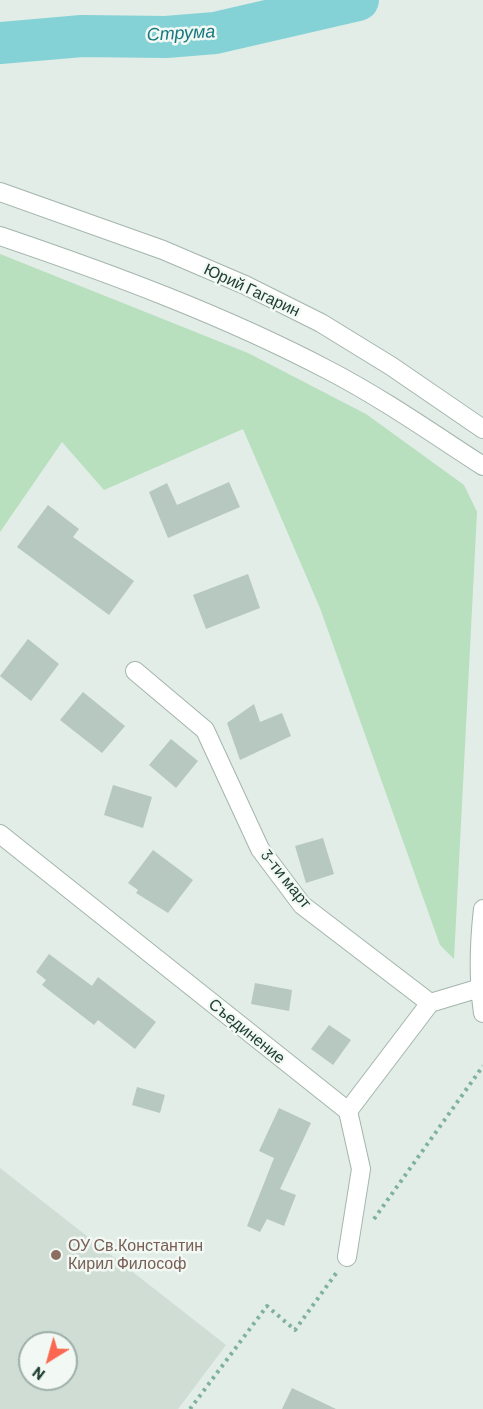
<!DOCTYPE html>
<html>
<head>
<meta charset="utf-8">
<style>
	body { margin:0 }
	#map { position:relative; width:483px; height:1409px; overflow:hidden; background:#e1ede6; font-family:Barlow,sans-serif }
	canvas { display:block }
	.north { position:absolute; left:18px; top:1331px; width:60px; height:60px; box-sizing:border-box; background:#f2f9f4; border:2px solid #9eafa7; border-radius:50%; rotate:217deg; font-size:16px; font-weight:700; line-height:24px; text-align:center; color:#203f33 }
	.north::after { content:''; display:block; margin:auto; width:21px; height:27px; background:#fb6750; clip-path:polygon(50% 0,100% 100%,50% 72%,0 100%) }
</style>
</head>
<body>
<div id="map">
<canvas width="483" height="1409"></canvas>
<div class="north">N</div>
</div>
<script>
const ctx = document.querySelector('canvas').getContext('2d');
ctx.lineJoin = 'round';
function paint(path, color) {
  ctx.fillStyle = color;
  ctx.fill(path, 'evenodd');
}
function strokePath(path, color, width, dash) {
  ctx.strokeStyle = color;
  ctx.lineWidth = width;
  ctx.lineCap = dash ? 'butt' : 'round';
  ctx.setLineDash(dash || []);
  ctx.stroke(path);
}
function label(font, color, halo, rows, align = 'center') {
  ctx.font = font + ' Barlow,sans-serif';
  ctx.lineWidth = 5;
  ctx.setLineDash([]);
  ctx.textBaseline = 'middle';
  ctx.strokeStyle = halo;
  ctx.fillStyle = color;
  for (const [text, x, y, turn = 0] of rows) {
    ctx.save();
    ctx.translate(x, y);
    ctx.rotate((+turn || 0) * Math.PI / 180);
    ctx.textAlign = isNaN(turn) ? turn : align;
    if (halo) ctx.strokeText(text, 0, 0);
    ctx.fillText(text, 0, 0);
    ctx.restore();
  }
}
const built = new Path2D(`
	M0,1168l226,177 -48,64h-178zM30,1343h36v36h-36z`);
const green = new Path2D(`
	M0,254l248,99 118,61 98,71 13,27 -23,447 -14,-14 -120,-337 -77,-179 -139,61 -42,-48 -62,90z`);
const river = new Path2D(`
	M0,43l82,-7 84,1 49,-4 143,-33`);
const building = new Path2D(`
	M229,482l11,25 -72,31 -19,-46 18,-9 10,22z
	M48,505l31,24 -6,8 61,44 -25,34 -92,-68z
	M248,574l12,34 -54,21 -13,-34z
	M28,639l31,25 -28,37 -31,-25z
	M83,692l42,34 -23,27 -42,-33z
	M254,704l6,18 22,-9 9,23 -51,24 -13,-37z
	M171,739l27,22 -22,27 -27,-23z
	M113,785l39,12 -9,31 -39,-13z
	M323,838l11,36 -28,9 -11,-37z
	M153,850l40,30 -25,33 -32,-20 2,-3 -10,-7z
	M49,954l43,32 6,-9 58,45 -21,27 -37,-29 -4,5 -52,-40 4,-5 -10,-8z
	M255,983l37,7 -3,21 -38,-7z
	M329,1025l22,15 -18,25 -22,-16z
	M137,1087l28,8 -5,18 -28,-8z
	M279,1108l32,15 -31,66 16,6 -12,31 -17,-7 -7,13 -13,-6 27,-68 -15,-7z
	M292,1388l44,21h-54z`);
const path = new Path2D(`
	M374,1219l109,-153
	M190,1409l77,-103 28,24 42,-58`);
const minor = new Path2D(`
	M135,671l70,59 55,119 42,56 128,98
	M0,834l348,277 82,-108 50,-15
	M483,909c-4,35 -5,69 0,104
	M347,1257l14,-88 -13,-58`);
const tertiary = new Path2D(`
	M0,192l163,58 82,35 76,38 70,43 92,63
	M0,236c112,38 223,79 328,134 54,28 104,63 155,96`);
const markers = [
	[56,1255,6,"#8d6e63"]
];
const streetNames = [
	["Юрий Гагарин",252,290,25],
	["3-ти март",286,879,51],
	["Съединение",247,1031,39]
];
const educationNames = [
	["ОУ Св.Константин",68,1246],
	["Кирил Философ",68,1264]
];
const waterNames = [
	["Струма",181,33,-3]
];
paint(built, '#cfddd5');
paint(green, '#b8dfbe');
strokePath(river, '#85d2d6', 42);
paint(building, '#b6c8bf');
strokePath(minor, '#a3b5ad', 20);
strokePath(tertiary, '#a3b5ad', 20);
strokePath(path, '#7fb29c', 4, [3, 4.5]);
strokePath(minor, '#fff', 18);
strokePath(tertiary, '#fff', 18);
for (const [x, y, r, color] of markers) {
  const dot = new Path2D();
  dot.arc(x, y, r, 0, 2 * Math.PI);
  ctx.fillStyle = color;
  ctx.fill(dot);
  strokePath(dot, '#f2f9f4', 2);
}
label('16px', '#203f33', '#f2f9f4', streetNames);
label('16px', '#785e54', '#f2f9f4', educationNames, 'left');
label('italic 18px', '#16797f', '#f2f9f4', waterNames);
</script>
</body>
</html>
